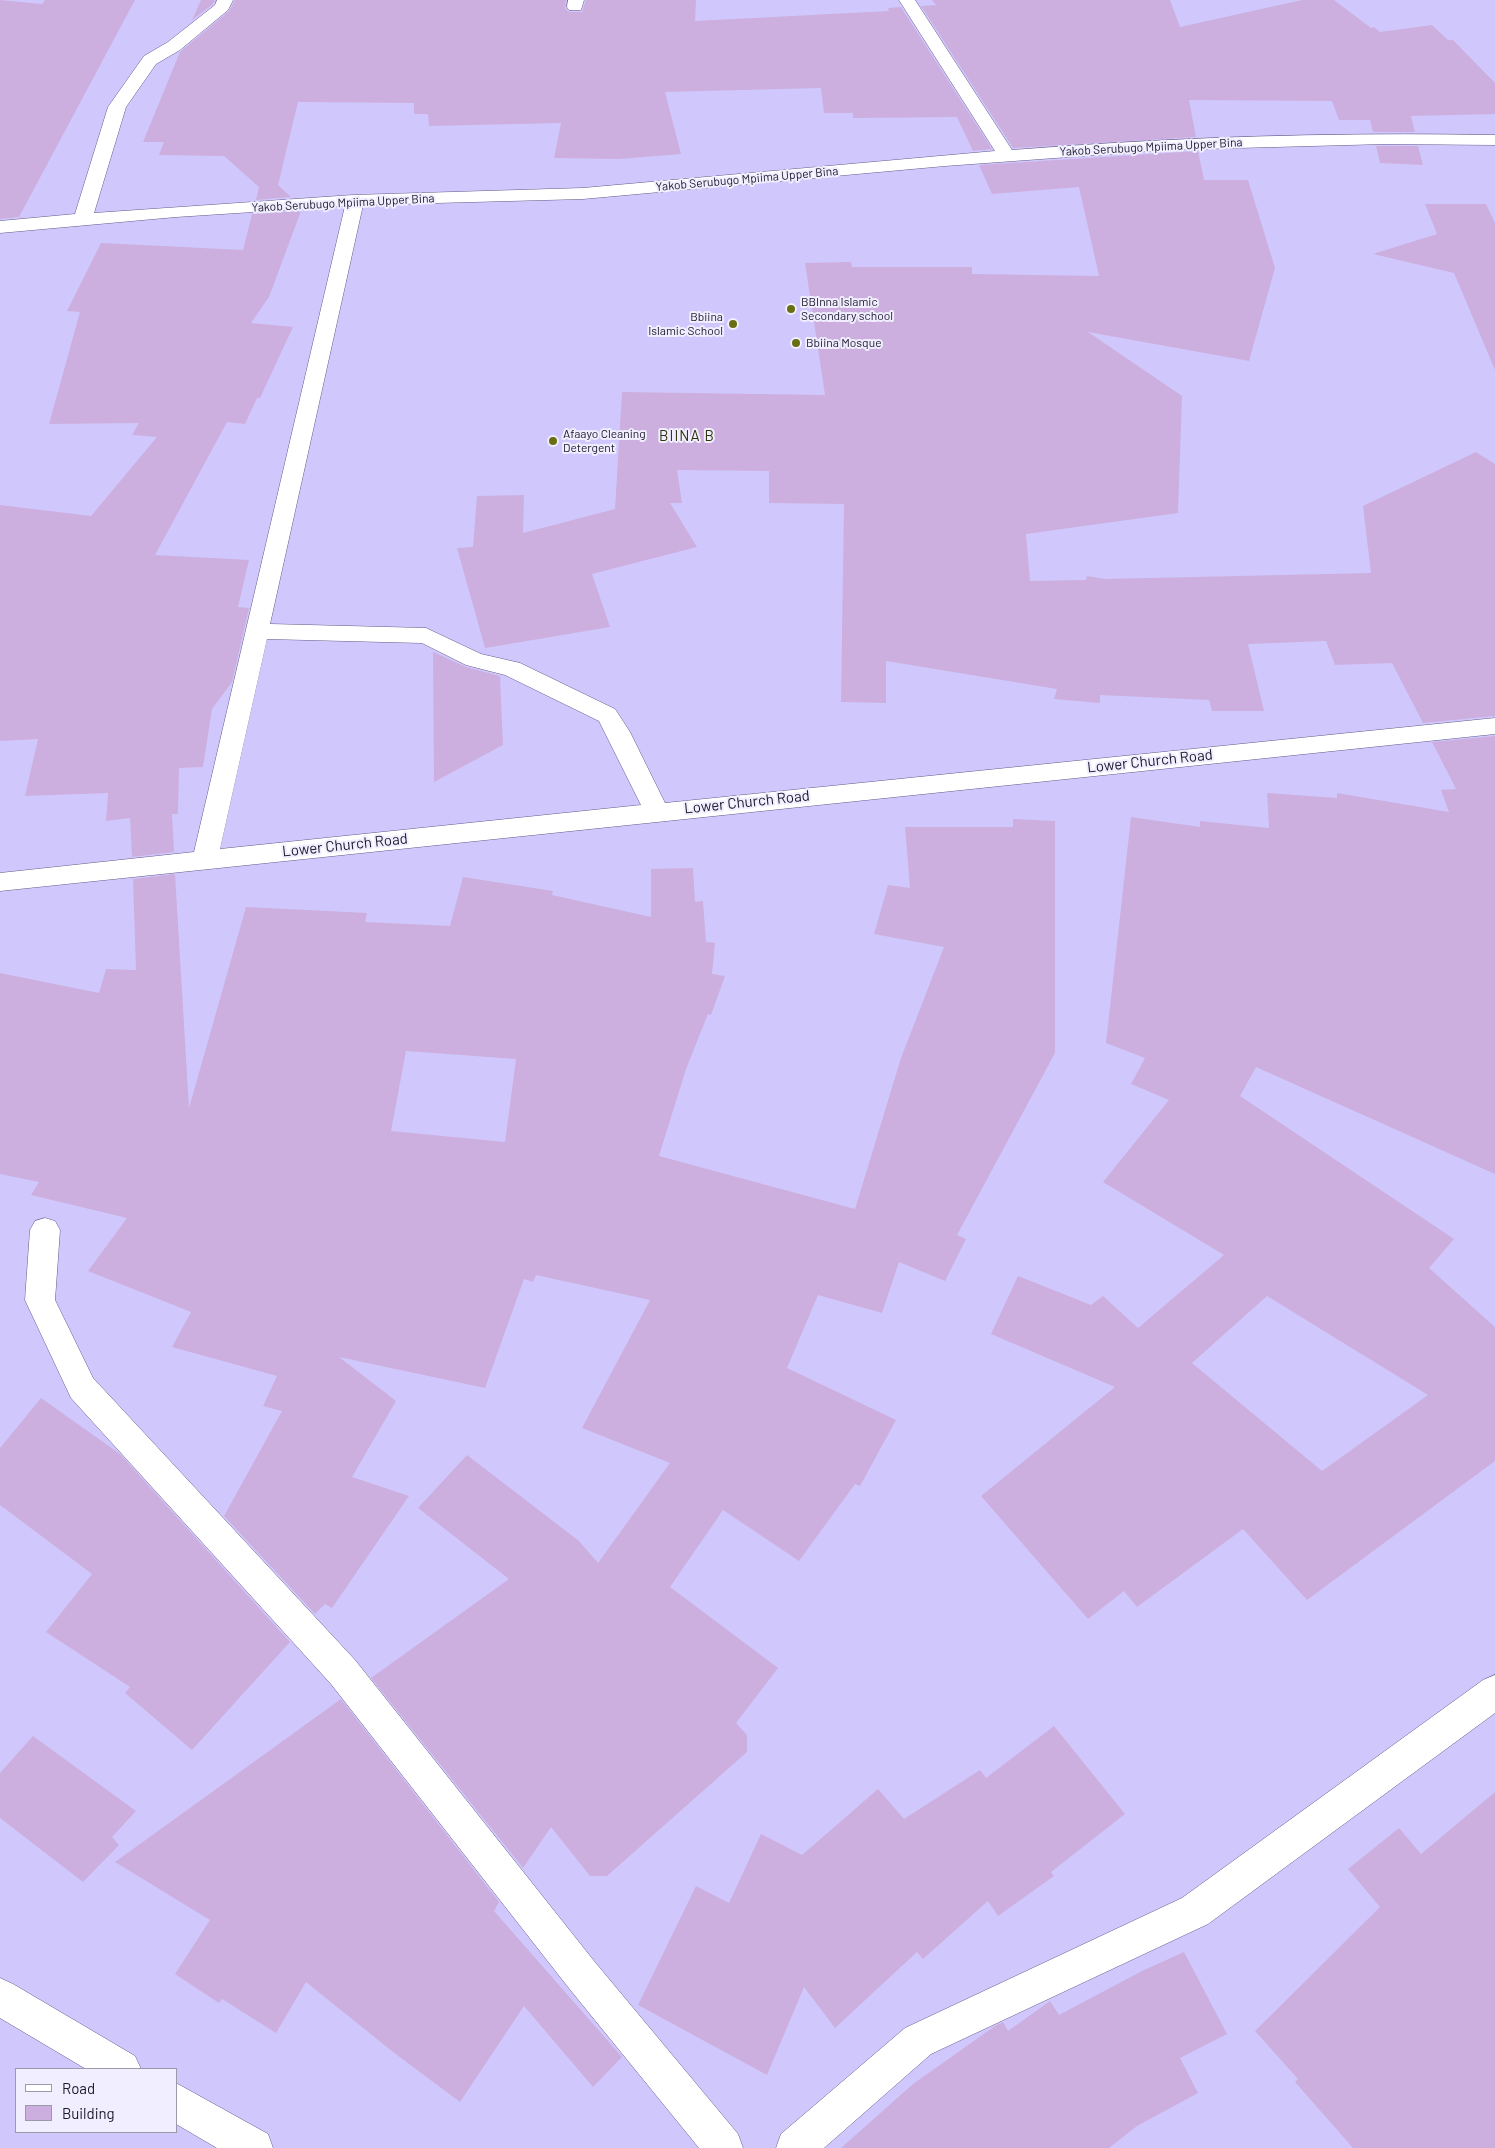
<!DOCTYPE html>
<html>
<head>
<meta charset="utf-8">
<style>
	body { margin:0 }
	#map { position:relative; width:1495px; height:2148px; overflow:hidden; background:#d0c8fc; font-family:Barlow,sans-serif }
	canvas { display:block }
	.legend { position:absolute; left:15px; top:2068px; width:162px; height:65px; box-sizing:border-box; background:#f0eeff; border:1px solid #9c99ab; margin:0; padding:6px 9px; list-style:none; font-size:15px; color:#1d192c }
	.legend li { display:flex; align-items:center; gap:10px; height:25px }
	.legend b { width:25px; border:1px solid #9c99ab }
</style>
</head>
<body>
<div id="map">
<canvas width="1495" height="2148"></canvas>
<ul class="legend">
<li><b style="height:6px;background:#fff"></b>Road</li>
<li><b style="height:14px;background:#ccafde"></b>Building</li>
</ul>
</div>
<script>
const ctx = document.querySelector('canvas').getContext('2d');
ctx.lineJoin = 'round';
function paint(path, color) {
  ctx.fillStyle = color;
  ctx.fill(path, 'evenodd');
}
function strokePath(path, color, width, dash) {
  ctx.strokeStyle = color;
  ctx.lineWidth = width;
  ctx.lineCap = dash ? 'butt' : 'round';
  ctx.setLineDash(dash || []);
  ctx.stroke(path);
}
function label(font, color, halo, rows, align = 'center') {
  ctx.font = font + ' Barlow,sans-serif';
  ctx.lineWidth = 4;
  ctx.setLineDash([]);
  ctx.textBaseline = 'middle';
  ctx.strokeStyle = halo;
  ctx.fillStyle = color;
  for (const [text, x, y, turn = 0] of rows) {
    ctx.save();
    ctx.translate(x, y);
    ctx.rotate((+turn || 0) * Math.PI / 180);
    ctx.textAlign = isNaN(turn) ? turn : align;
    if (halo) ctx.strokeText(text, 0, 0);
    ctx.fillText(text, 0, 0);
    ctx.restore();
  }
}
const building = new Path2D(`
	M0,0l42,4 3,-4h90l-116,217 -19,2z
	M201,0h14l-2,4 -21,16z
	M235,0h331l-1,8 4,4h13l4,-12h110l-1,21 194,-10 -1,-3 13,-1 91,142 -19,2 -16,-34 -104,1v-5h-29l-3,-25 -156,4 16,62 -62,5 -65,-1 7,-35 -132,3 -1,-12h-14v-11l-116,-1 -20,83 13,12 -35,3 3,-13 -35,-31 -65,-1 5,-13h-21l37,-90 49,-41z
	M932,0h238l10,27 122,-27h32l37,28 3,-1 6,5 52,-7 16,15h5l42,43v31l-84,2 4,16h-42l-3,-12h-31l-7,-19 -143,-1 7,37 -183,11 -92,-142 15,-1z
	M1376,146h42l5,19 -43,-2z
	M1198,151l6,29h44l27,88 -26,93 -161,-29 94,64 -4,117 -152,21 4,47 56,-1 1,-4 18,3 266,-6 -8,-67 113,-54 19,12v252l-72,7 -31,-60 -57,2 -9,-24 -78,3 16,67h-52l-3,-11 -109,-5v8l-46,-4 3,-10 -171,-28v42l-45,-1 3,-198 -75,-1v-32l-92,-1 5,33h-12l27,44 -105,27 18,53 -125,21 -28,-100 16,-1 4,-51 47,-1 -1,38 92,-24 7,-117 203,3 -20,-132 46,-1 1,5h120v7l127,2 -20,-89 -87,7 -13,-29z
	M1425,204h61l9,19v147l-41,-97 -81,-19 64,-20z
	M301,211l-32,86 -18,26 42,4 -33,71h-3l-12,26 -18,-2 -72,133 94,5 -11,47 11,1 -17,74 -20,27 -9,58 -24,1 -1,46h-6l2,38 -42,5 -2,-39 -24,3 2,-28 -83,3 13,-57 -38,2v-236l91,11 66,-79 -25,-2 7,-12 -90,1 31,-112 -13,-1 34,-68 142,7 9,-36z
	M433,652l33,15 34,9 3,69 -69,37z
	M1495,736v438l-239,-107 -16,29 214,143 -25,29 66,59v134l-188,139 -64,-71 -106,78 -13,-16 -36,28 -107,-123 134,-109 -124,-53 27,-58 73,29 12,-9 35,32 86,-73 -121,-73 66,-82 -38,-16 14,-26 -39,-15 25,-226 69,10v-6l69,7 -2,-35 70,5v-5l112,19 -8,-22 15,-1 -24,-47zM1267,1296l161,99 -106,76 -130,-108z
	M1013,819l42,2v232l-98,182 9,4 -21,42 -46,-19 -17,51 -64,-18 -31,73 109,52 -36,66 -5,-2 -56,77 -76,-51 -53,77 108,81 -42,55 11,12v17l-140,124h-17l-39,-49 -28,41 -152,-190 138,-99 -91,-71 49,-53 112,86 19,22 72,-100 -88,-35 68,-128 -114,-25 -3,7 -9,-3 -39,109 -146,-31 57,44 -44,76 57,19 -77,112 -7,-4 -10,10 -91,-98 58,-105 -19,-5 14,-30 -105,-29 19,-35 -103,-41 39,-53 -96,-23 8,-13 -39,-8v-201l99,20 7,-24 30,1 -3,-91 42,-5 14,234 57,-201 121,6 -2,9 85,4 13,-49 90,14 -1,4 99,22v-48l42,-1 2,34 8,-1 3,41 9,1 -3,31 13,2 -14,39 -3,-1 -22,55 -27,87 196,53 46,-151 43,-111 -70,-13 14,-49 22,3 -5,-61h108zM406,1051l110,8 -11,83 -114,-11z
	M41,1398l79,56 170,188 -98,108 -67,-57 5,-6 -84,-55 46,-58 -92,-69v-57z
	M341,1699l158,203 -5,9 128,146 -29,30 -69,-81 -64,96 -67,-50 -87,-70 -30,51 -54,-34 -3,4 -44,-29 35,-54 -95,-58z
	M1054,1726l71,88 -74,58 3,4 -56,40 -10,-15 -65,58 -6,-7 -82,76 -31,-41 -37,88 -129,-70 58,-119 33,17 32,-69 41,21 76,-66 26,30 76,-49 6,8z
	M33,1736l103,75 -24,26 7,8 -36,37 -83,-64v-45z
	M1495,1792v356h-142l-58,-66 3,-3 -43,-48 125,-124 -32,-38 51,-41 22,26z
	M1184,1952l43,82 -47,24 18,35 -61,33 -28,22h-268l72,-64 82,-58 8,-4 5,9 42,-30 9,14 83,-44z`);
const street = new Path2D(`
	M217,0h16l-5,10 -48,40 -24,14 -30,43 -32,106 259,-18 230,-7 412,-37 -96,-151h16l97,150c161,-13 322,-18 483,-15v10l-110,-1 -220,6 -220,16 -362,33 -220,6 -93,419 156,4 55,26 39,9 95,46 15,23 35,71 830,-85v16l-1495,157v-18l194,-21 151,-646 -169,11 -176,16v-12l75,-7 33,-107 36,-51 24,-14 47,-37zM267,639l155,4 44,22 39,10 94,46 42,84 -421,44z
	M568,0h16l-3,10h-12l-2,-3z
	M45,1218l10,3 5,9 -5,70 38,78 262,282 239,301 144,173 5,14h-44l-131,-161 -237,-303 -260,-286 -46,-98 5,-70 5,-9z
	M1495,1675v38l-287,211 -277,130 -107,94h-48l5,-14 124,-106 277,-130 301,-218z`);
const secondary = new Path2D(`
	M0,1978l13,6 122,72 6,13h-55l-86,-51z
	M176,2083l92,51 5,14h-56l-41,-24z`);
const markers = [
	[791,309,5,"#6a6e12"],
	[733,324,5,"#6a6e12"],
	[796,343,5,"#6a6e12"],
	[553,441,5,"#6a6e12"]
];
const farStreetnames = [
	["Yakob Serubugo Mpiima Upper Bina",1151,147,-3],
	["Yakob Serubugo Mpiima Upper Bina",747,179,-5],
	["Yakob Serubugo Mpiima Upper Bina",343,203,-3]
];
const farPoinames = [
	["BBInna Islamic",801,302],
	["Secondary school",801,316],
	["Bbiina",723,317,"right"],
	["Islamic School",723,331,"right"],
	["Bbiina Mosque",806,343],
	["Afaayo Cleaning",563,434],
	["Detergent",563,448]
];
const farQuarternames = [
	["BIINA B",687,436]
];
const streetNames = [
	["Lower Church Road",1150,761,-6],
	["Lower Church Road",747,802,-6],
	["Lower Church Road",345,845,-6]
];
paint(building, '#ccafde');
strokePath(street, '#645b89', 1);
strokePath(secondary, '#645b89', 1);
paint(street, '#fff');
paint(secondary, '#fff');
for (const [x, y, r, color] of markers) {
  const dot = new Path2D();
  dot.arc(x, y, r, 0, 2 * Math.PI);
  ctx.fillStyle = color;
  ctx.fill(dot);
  strokePath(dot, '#f0eeff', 2);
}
label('12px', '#1d192c', '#f0eeff', farStreetnames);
label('12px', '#1d192c', '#f0eeff', farPoinames, 'left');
ctx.letterSpacing = '1px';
label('15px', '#313309', '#f0eeff', farQuarternames);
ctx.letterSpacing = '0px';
label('15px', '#1d192c', '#f0eeff', streetNames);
</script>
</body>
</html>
